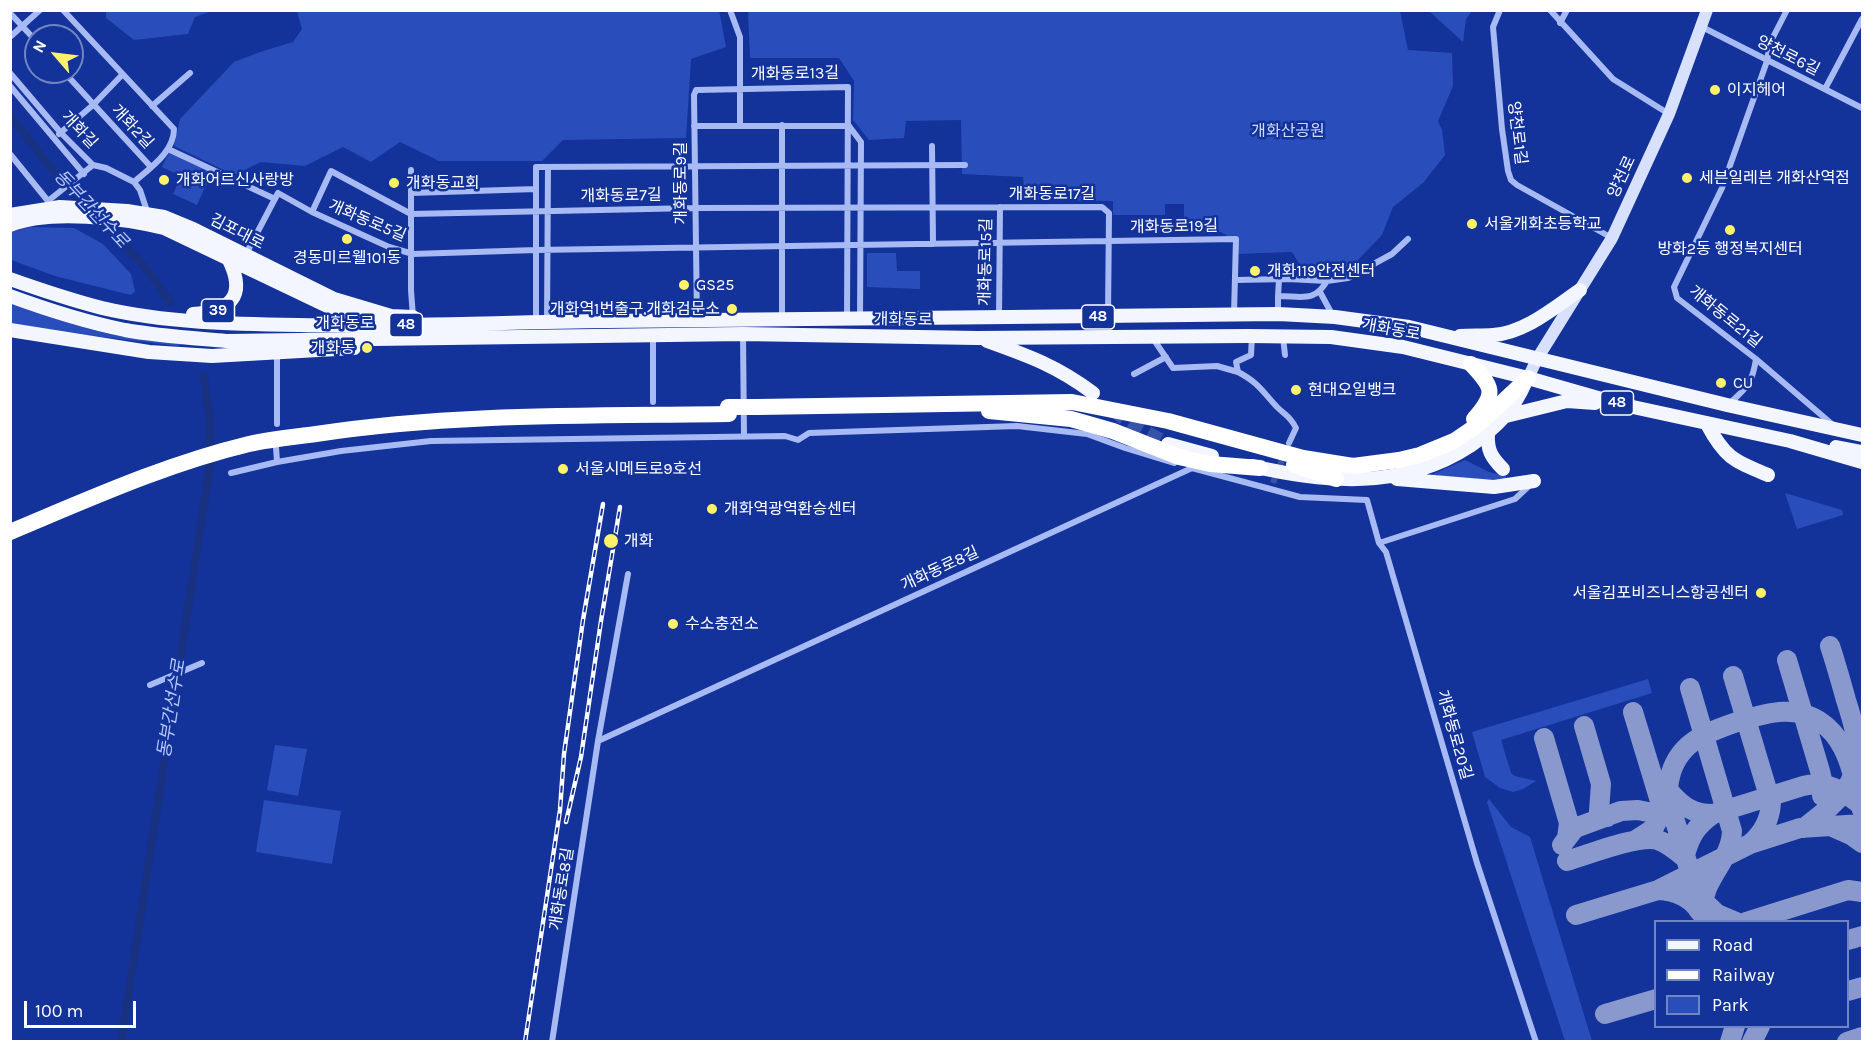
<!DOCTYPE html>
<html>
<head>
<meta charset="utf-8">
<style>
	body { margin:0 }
	#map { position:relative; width:1873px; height:1052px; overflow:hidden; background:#13339b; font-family:Karla,sans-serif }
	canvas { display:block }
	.frame { position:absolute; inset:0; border:12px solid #fff; pointer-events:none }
	.legend { position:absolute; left:1654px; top:920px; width:195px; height:108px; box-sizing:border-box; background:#13339b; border:2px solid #7185c3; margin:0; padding:8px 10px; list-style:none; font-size:18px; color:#fff }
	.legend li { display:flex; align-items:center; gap:12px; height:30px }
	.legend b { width:30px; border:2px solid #7185c3 }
	.north { position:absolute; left:24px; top:24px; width:60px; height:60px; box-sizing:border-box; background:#13339b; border:2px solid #7185c3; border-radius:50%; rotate:298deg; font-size:16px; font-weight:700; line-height:24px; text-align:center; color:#fff }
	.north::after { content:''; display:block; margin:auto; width:21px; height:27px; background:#fff26a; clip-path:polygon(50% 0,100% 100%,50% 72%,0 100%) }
	.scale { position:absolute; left:24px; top:1001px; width:112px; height:27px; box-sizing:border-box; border:3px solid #fff; border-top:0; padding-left:8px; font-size:18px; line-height:21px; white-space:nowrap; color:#fff; -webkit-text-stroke:4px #13339b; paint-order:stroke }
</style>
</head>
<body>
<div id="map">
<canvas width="1873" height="1052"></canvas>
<div class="frame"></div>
<ul class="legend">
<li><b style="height:8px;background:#f4f6ff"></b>Road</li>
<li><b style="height:8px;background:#fff"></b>Railway</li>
<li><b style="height:16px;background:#294dbb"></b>Park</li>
</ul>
<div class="north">N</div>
<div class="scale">100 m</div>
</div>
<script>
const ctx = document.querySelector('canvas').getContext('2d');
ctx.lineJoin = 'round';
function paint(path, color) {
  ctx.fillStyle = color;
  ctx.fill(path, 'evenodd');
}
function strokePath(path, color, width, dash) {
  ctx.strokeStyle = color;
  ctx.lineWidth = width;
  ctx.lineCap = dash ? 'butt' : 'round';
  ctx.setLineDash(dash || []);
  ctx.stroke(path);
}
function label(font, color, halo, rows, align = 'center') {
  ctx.font = font + ' Karla,"Noto Sans KR",sans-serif';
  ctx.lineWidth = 5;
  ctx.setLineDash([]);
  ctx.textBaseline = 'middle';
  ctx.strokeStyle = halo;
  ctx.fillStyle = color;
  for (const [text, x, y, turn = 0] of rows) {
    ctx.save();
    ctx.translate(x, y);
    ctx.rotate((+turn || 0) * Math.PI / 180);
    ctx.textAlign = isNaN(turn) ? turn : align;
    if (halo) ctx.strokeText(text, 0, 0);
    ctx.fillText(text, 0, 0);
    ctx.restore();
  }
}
const green = new Path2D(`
	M106,11v-1l106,1 -17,6 -7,17 -54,6 -28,-22z
	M297,11l422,-1 7,37 -35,12 -5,79 -123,2 -21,21h-103l-39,-19 -29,20 -28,-15 -38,19 -44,-4 -27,13 -60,-29 6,-27 54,-57 26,-10 33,-10 9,-13z
	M748,11h652l8,39 44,3 1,33 -15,35 4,9 3,25 -22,28 -30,24 -11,28 -27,28 -19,10h-31l-13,-21 -55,2 -3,-14 -13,-8 -37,1v-29h-19v11h-52v-14l-88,-1 -2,-23 -61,-3 -1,-54 -55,1 -2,17 -35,2 -16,-20 1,-39 -15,-23h-89z
	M1429,11h43l-6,8 -3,23z
	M169,152l43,20 -15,33 -24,-11 8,-18 -19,-9z
	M30,227l44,1 29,16 28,30 4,17 -4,4 -76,-19 -44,-16v-28z
	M867,253h29l1,18h23v18l-53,-2z
	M10,303l62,21 112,19 -6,3 -167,-20z
	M1465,460l24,12 17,4 1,4 -34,-1 -42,-4z
	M1785,493l57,17 1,5 -46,14z
	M1648,679l4,14 -151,47 10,33 4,3 21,5 -13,8 -10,3 -13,-4 -15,-11 -13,-45z
	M275,745l32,4 -9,47 -31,-6z
	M1489,799l22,28 19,10 62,204h-27l-78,-239z
	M264,800l77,11 -9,53 -76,-12z`);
const canal = new Path2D(`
	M10,116l54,68 25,24
	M99,219l48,50 23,33
	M121,1042l88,-570 1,-49 -6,-47`);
const taxiway = new Path2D(`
	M1787,660l33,111 3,13 -1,12
	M1733,676l38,127c-1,17 -8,30 -21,41
	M1690,688l42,143c-1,31 -31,48 -29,80
	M1633,712l30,99 -10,18 -17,11
	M1584,726l17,58 -2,27 8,6
	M1544,738l25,85 -2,15
	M1669,791c13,15 23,23 44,23
	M1833,827l18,8 11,8
	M1804,828c15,-12 30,-22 41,-38 21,-29 11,-59 1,-90 -5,-18 -10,-36 -16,-54
	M1562,845l13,-17 46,-17 17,-1 24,5
	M1685,855c5,-19 11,-29 28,-41l90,-28c24,-6 40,5 58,19
	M1567,861c20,-6 72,-27 91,-21 11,4 19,11 27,18
	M1658,890l92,-46 50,-16 62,-4
	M1697,895l20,19 19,8
	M1576,915l82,-25c18,1 33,7 42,22
	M1705,922c-9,-30 -18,-59 -26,-88 -5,-17 -13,-35 -10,-53 7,-38 36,-48 68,-59 31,-10 63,-19 90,5 23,20 27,55 35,83
	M1746,922l102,-32 14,2
	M1848,940l14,-4
	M1848,991l14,-4
	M1605,1014l51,-15
	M1730,1042l5,-16
	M1752,1042l8,-16
	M1847,1042l15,-5`);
const minorTunnel = new Path2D(`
	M1273,483l11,-28`);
const primaryTunnel = new Path2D(`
	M1113,410l21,16 34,18`);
const minor = new Path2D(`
	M63,10l111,119c0,23 -24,39 -40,53
	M730,10l10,27v88
	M1500,10l-7,17 9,102 6,42 3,9 6,5 95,53
	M1550,10l63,69 56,35
	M1787,10l-17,33 -3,18 -45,127 -48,99 3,11 79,61 77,66
	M10,13l26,28
	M1560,23l7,-13
	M1702,27l160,81
	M10,37l30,-27
	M64,72l87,95
	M10,73l51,60 32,32 13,3 28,14 6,8 8,24
	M10,86l74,88
	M1825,89l37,-70
	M152,106l38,-33
	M782,125v195
	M694,126h155
	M849,126l12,16 -1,177
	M59,134l34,-29 29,-30
	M932,146l1,98
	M168,149l107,50
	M10,154l38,47 2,6
	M411,170v120l2,27
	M411,193l125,-4
	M48,201l45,-36
	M312,212l19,-41 80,43 284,-6 407,-1 7,6 -1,102
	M246,254l32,-61 34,19 77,35 24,7 123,-4 700,-11 -2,75
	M1235,280l53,-1 39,2 21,-3 44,-24 16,-15
	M1320,292l13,24
	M1278,296l1,-16
	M1278,314v-18c24,0 36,7 49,-15
	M999,318l1,-111
	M697,321l-3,-226 2,-5 152,-3 -1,233
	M536,322v-155l429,-2
	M547,322l1,-155
	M743,335l1,101
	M1252,336l-1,19 -15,7 2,10c21,11 24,19 39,35 9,9 13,9 19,21l-7,15
	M1152,337l21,31 44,-2 21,6
	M1283,337l2,18
	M277,353v71
	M1134,374l32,-17
	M653,402v-66
	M1728,405c19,-18 24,-20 28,-46
	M276,447l1,15
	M231,473l46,-11 64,-11 90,-10 354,-5 13,4 11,-7 208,-7 70,8 38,14 49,15
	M1379,543l136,-44 15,-14
	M150,685l52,-22
	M598,741l594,-273 108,29 67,3 12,43 7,9 91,311 59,179
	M552,1042l46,-301 30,-167`);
const secondary = new Path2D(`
	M1528,378l9,-19 75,-121 57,-124 38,-104`);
const primary = new Path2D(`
	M10,215l50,-8 67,4 37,6 29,12 141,70 57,17 22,1
	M10,225c40,-16 113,-7 154,3l201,96
	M10,279c31,11 61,21 92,29 64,15 132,16 197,17 103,2 205,-3 307,-4 224,-1 448,-5 672,-7l57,3 74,10 318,78 135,30
	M10,296c38,14 76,26 115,34 33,6 67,8 101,11l517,-7 234,4 271,-2 83,1 72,10 125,31 91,26 171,37 72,21
	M193,314c37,-3 54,-17 36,-54
	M10,330l139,22 63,4 142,-8
	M1460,336c11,-1 22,0 33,-1 32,-2 62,-28 87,-45
	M987,341c42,15 70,25 106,52
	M1506,416l61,-15 28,2
	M1707,424c18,34 27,37 61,51
	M1488,433c-1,17 3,24 15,36
	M1168,444l44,12
	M1836,447l26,5
	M1252,466c73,17 151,24 218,-20 27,-19 43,-35 56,-65
	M1397,479l97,8 40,-6`);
const motorway = new Path2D(`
	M1471,364c22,23 26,29 3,55
	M757,407l315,-5 96,19 135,37 50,8 46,-6 21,-5 34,-14 25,-17 49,-46
	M989,411l82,8 42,12 66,26 31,7 50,4
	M1294,465l42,14
	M10,532c79,-33 156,-68 239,-88 22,-5 45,-7 67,-10 137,-21 275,-18 413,-20`);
const rail = new Path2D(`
	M566,822l15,-65 20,-136 19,-114
	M525,1042l35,-232 4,-56 19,-134 20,-116`);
const motorwayBridge = new Path2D(`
	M728,407h29`);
const markers = [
	[1715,90,6,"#fff26a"],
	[1687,178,6,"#fff26a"],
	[164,180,6,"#fff26a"],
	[394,183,6,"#fff26a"],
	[1472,224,6,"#fff26a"],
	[1730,230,6,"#fff26a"],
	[347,239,6,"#fff26a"],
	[1255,271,6,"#fff26a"],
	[684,285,6,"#fff26a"],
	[732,309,6,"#fff26a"],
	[367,348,6,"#fff26a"],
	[1721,383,6,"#fff26a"],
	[1296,390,6,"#fff26a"],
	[563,469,6,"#fff26a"],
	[712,509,6,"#fff26a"],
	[611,541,8,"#fff26a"],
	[1761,593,6,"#fff26a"],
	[673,624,6,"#fff26a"]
];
const shields = [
	[218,311,33],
	[1098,317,33],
	[406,325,33],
	[1617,403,33]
];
const shieldNames = [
	["39",218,311],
	["48",1098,317],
	["48",406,325],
	["48",1617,403]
];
const streetNames = [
	["양천로6길",1788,56,27],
	["개화동로13길",795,74,-1],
	["개화2길",132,127,47],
	["개화길",79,130,47],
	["양천로1길",1517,133,83],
	["양천로",1622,177,-65],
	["개화동로9길",681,183,-90],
	["개화동로17길",1052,194],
	["개화동로7길",621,196,-1],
	["개화동로5길",367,221,23],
	["개화동로19길",1174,227,-1],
	["김포대로",237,232,27],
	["개화동로15길",986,262,-89],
	["개화동로21길",1725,317,39],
	["개화동로",903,320,1],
	["개화동로",345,323],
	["개화동로",1391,330,10],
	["개화동로8길",940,569,-25],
	["개화동로20길",1454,735,74],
	["개화동로8길",562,889,-81]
];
const poiNames = [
	["이지헤어",1727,90],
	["세븐일레븐 개화산역점",1699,178],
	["개화어르신사랑방",176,180],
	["개화동교회",406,183],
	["서울개화초등학교",1484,224],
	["방화2동 행정복지센터",1730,249,"center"],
	["경동미르웰101동",347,258,"center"],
	["개화119안전센터",1267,271],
	["GS25",696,285],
	["개화역1번출구.개화검문소",720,309,"right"],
	["개화동",355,348,"right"],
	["CU",1733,383],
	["현대오일뱅크",1308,390],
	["서울시메트로9호선",575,469],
	["개화역광역환승센터",724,509],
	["개화",624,541],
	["서울김포비즈니스항공센터",1749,593,"right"],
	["수소충전소",685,624]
];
const parkNames = [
	["개화산공원",1288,131]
];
const waterNames = [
	["동부간선수로",91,209,47],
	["동부간선수로",172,709,-81]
];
paint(green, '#294dbb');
strokePath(canal, '#193181', 8);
strokePath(taxiway, '#8999cd', 20);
strokePath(minorTunnel, '#3652aa', 6, [6, 3]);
strokePath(primaryTunnel, '#3652aa', 14, [14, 7]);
strokePath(minor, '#a7baf3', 6);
strokePath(secondary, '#d7e0fd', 12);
strokePath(primary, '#f4f6ff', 14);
strokePath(motorway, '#fff', 16);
strokePath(rail, '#fff', 4.5);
strokePath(rail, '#13339b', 2, [7]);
strokePath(motorwayBridge, '#fff', 16);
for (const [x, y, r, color] of markers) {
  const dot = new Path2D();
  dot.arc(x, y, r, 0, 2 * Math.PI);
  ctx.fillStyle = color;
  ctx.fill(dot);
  strokePath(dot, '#13339b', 2);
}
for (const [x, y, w] of shields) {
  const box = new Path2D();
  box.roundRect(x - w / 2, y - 12, w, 24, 4.5);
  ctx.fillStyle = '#13339b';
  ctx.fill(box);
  strokePath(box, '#fff', 1.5);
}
label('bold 15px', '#fff', null, shieldNames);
label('16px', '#fff', '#13339b', streetNames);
label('16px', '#fff', '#13339b', poiNames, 'left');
label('16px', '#cfdbfd', '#13339b', parkNames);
label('italic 18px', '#b4c6fa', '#13339b', waterNames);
</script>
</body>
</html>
